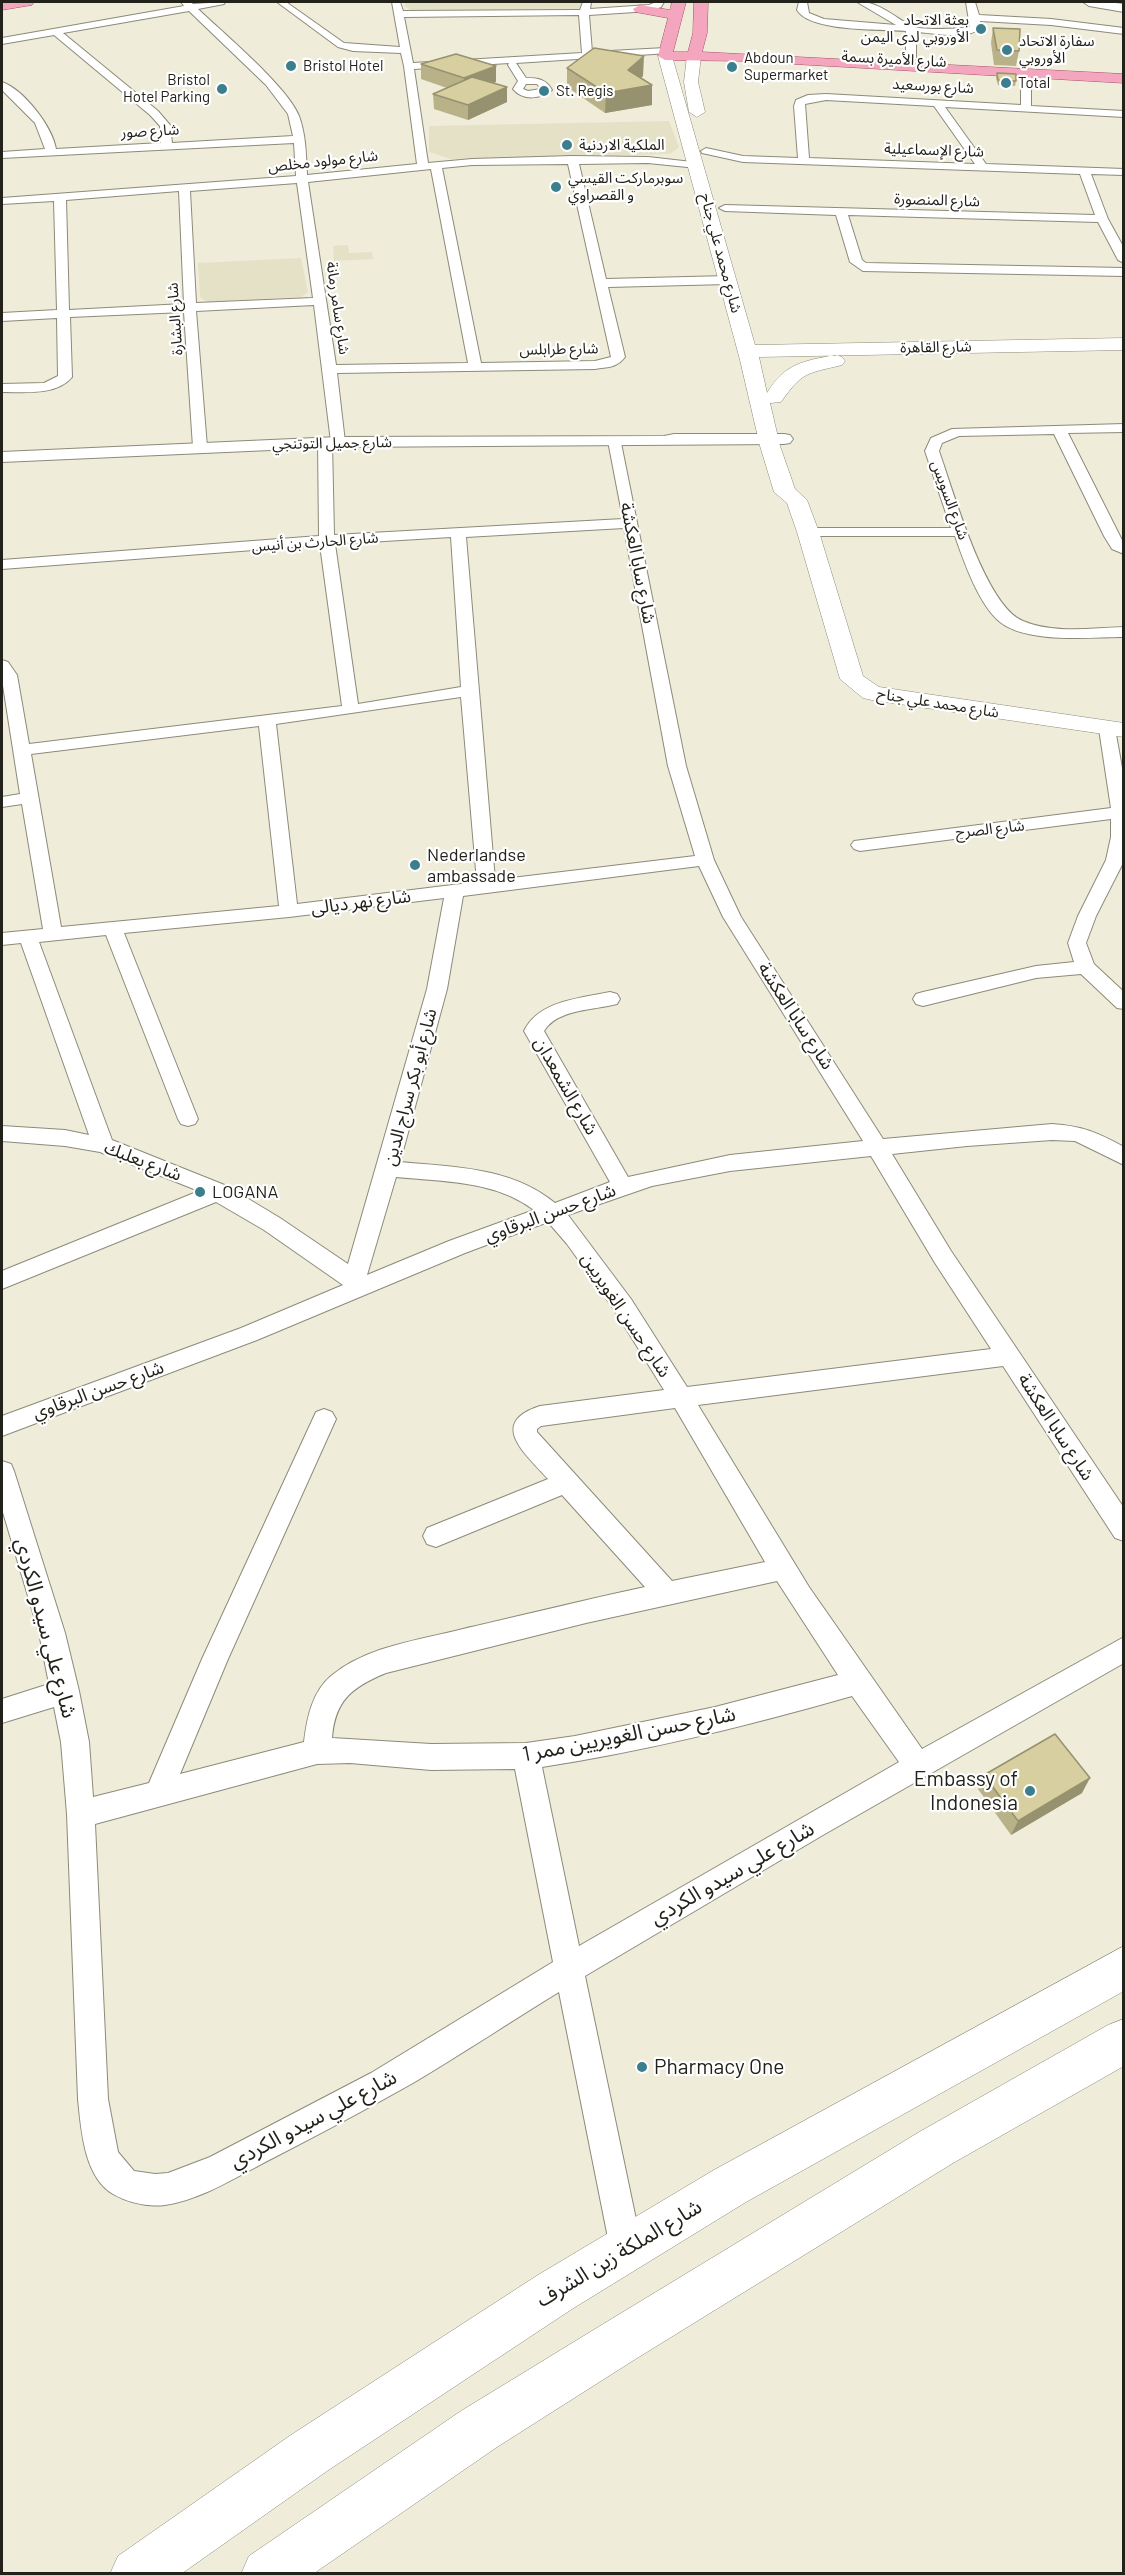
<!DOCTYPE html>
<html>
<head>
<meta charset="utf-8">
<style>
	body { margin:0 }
	#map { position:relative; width:1125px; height:2575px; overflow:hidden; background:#efecda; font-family:Barlow,sans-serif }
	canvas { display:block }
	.frame { position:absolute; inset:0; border:3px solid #22211a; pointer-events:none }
</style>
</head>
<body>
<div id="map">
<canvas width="1125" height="2575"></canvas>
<div class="frame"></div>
</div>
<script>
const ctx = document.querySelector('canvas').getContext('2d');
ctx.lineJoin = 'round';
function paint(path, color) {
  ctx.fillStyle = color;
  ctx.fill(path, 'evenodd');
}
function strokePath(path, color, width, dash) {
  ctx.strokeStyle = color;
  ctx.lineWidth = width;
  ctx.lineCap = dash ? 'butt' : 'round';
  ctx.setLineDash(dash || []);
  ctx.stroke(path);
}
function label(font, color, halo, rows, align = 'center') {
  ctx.font = font + ' Barlow,"Noto Sans Arabic",sans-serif';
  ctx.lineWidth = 4.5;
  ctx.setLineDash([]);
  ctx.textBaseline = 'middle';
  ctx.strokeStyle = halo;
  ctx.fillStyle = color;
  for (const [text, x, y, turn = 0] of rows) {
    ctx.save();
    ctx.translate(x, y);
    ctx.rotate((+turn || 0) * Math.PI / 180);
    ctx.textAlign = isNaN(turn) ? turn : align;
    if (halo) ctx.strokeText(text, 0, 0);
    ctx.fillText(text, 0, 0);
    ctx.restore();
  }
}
const built = new Path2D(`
	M405,2h177v4l-7,5h-152l-13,-1 -5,-4z
	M669,121l10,26 -9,7 -219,5 -22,-7v-26z
	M348,245l1,8 23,-1 1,7 -39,2 -1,-15z
	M301,258l7,34 -7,5 -94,5 -7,-5 -2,-34z`);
const minor = new Path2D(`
	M181,2h9l3,2 32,-2 -1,2 -26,5c24,23 90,78 101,107 7,19 7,39 8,59l110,-11 -13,-98 -3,-13 -48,-2 -15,-4 -61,-45h9l58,41 56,4 -8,-45h8l3,9 171,-1h6l3,-8h8l-1,7 59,-4 7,-3h8l-3,5 -11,4 -61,4 3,37 73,-4 5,3 -1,2 -153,10 10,15c12,0 20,1 26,12 -11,9 -29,11 -39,-1l5,-8 -10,-16 1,-2 -95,6 14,94 44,-4 100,-3 76,1 53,6v4l-4,1 -49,-5 -69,1 27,115 122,-3 6,4 -6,4 -120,3 17,70c-8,11 -18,10 -30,12l-258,4 8,69 -7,4 -6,-3 2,92 289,-16 -15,-78 7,-4 5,1 66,328 28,94 27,57 142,222 169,-15c30,2 45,8 72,23v18l-49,-24 -23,-1 -85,6 -75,8 59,97 173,257v33l-9,-3 -112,-172 -305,39 111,182 113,162 202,-112v26l-301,172 -238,141 57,272 -5,11 -11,5 -11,-5 -5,-11 -51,-256c-49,30 -97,62 -146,91 -46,26 -93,51 -140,75 -34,17 -69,41 -108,47 -18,2 -36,-2 -52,-11 -29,-17 -32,-65 -35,-95l-11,-285 -6,-72 -7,-35 -52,16v-24l47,-15 -10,-51 -37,-124v-48l9,3 3,7 51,162 14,58 10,51 4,55 56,-14 53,-124 114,-247 8,-3 8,3 4,7 -108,240 -48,115 124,-32c3,-24 8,-50 27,-66 36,-30 89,-36 132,-47 61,-14 121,-29 182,-42l-83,-92 -126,52 -9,-3 -4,-8 4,-8 121,-49c-22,-25 -61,-56 -8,-73l124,-16 -49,-79 -48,-67 -19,-22 -83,31 -208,87 -255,96v-20l239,-88 102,-43 -79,-55 -48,-28 -214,87v-18l197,-80 -99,-39 -35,-6 -63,-5v-15l63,4 24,5 -68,-192 -19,2v-12l41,-4 -21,-125 -20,3v-10l18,-3 -18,-115v-19l6,2 9,13 12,69 313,-38 -22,-161 -318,24v-9l317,-24 -1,-93 7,-4 6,3 -17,-137 -118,6 11,136 -2,3 -5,1 -7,-4 -9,-135 -114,5 2,60c-16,19 -48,15 -70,15v-8l42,-1 14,-7 -1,-58 -55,3v-8l55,-3 -3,-109 -52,3v-6l294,-22 -2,-33 -292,15v-6l43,-3 -10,-26 -33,-33v-8c22,8 50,44 54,67l105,-6 -1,-17 -10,-11 -96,-80 -52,9v-6l182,-32zM189,11l77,74 22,29 5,22 -121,7 -2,-18 -12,-14 -95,-78zM579,15l3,38 -169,10 -9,-46zM526,84h11l4,5 -13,2 -5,-2zM568,164l43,193 -16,4 -114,2 -39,-195 30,-3zM431,169l37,194 -132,2 -28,-183zM297,183l16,115 -117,5 -6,-112zM179,191l5,113 -115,6 -3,-110zM624,528l44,238 27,90 -200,24 -29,-343zM451,537l10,150 -103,17 -23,-160zM461,697l16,185 -180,22 -21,-180zM259,726l20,180 -218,21 -30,-173zM699,866l24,51 140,224 -133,14 -102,22 -84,-146c13,-22 51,-21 73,-27l3,-5 -3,-5 -7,-2c-30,6 -72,9 -86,39l86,151 -55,21c-44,-36 -101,-36 -155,-41l47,-173 16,-93zM444,898l-17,91 -79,275 -68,-46 -53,-32 -115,-46 -73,-198 67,-7 72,184 3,5 7,2 7,-2 3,-5 -74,-186 165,-16zM871,1156l64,107 56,86 -304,38 -56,-88 -63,-84 84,-29 78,-15zM396,1177c48,5 98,3 138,33l-85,31 -82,34zM675,1408l90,154 -93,19 -135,-149v-3l4,-3zM777,1581l61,94 -123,32 -140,29 -49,7 -95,1 -99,-6c3,-38 20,-51 54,-65l200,-50zM852,1696l47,66 -320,184 -37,-179c104,-16 209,-42 310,-71zM350,1763l81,7 84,-1 38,193 -182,111 -161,84 -42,16 -13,1 -21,-3 -16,-19 -10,-53 -13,-275 222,-60z
	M799,2h8l2,11 15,6 72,6 -39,-23c18,-2 37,14 52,23 10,6 48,4 61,2l-4,-25h9l4,13 72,4 73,9v6l-73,-9 -71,-4v8c-16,11 -45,4 -64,3v27l-5,3 -5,-3v-28c-25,-2 -96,1 -109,-21z
	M1026,70l5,3v33l93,5v6l-179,-10 41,57 138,5v6l-33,-1 17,45 16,29v15l-6,-3 -20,-38 -250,-7 14,45 4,3 258,5v8l-261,-5 -13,-9 -14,-47 -111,-4 -6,-3 6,-3 370,10 -15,-41 -337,-12 -41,-9 -1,-2 5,-3 37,8 55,2 -4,-52 2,-6 12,-5 18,-1 195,11v-32zM826,100l108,6 41,58 -166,-6 -4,-54z
	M1124,424v8l-56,1 56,111v10l-12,-5 -8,-13 -50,-102 -95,2 -17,7 -3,8c14,39 46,155 84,170 30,13 69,7 101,6v10c-34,0 -96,7 -124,-15 -21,-17 -36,-60 -45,-86h-147l-7,-4 7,-4h143l-26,-77 6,-13 21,-9z
	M1107,724l8,5 9,50v82l-28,55 -10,27 8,21 30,28v17l-7,-1 -36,-34 -45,4 -113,28 -7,-2 -3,-5 3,-5 7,-2 113,-26 38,-4 -6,-19 10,-27 28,-56 5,-23v-18l-251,32 -6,-2 -3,-4 3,-4 257,-33 -12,-79z`);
const tertiary = new Path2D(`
	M1083,2h24l17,2v8l-35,-6z
	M674,434h110l6,1 3,4 -3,4 -6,1 -446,3 -336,15v-10l336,-15 326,-1z`);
const secondary = new Path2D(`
	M665,52l7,4 83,289 369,-7v12l-365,7 8,36c18,-30 37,-32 68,-38l7,2 3,4 -3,4c-36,9 -39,6 -61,37l-11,1 10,43 15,43 12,11 12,32 44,144 16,11 245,36v14l-252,-37 -9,-2 -23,-19 -43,-147 -10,-29 -13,-11 -14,-46 -20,-86 -82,-304z
	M694,52l7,4 -3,26 7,30 -8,5 -8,-5 -5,-30 3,-26z
	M1124,1946v45l-378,211 -174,107 -245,162 -146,103h-71l8,-18 173,-121 247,-160 176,-105z
	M1124,2019v47l-171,97 -319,197 -137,87 -184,127h-72l8,-18 212,-145 139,-85 321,-195 187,-106z`);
const primary = new Path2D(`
	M2,2h32l-2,3 -30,5z
	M672,2h14l-13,50h15l5,-19 1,-31h14l-1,31 -5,19 422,22v9l-383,-22 -76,-1 -7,-4 10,-38 -33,-6 -2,-3 7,-4 30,5z`);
const wall = new Path2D(`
	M993,28l26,23 -3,15 -22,-1 -3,-22z
	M421,64l75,2v16l-4,1 15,19 -39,18 -34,-11 -1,-15 14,-6 -26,-9z
	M567,68l76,8 -2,2 11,27 -47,8 -38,-26z
	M997,73l19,8 -1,5 -17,-1 -2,-7z
	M984,1775l98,18 -71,42 -33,-46z`);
const shadedWall = new Path2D(`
	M644,56l-1,20 -15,13 24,-4v20l-47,8 1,-20 22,-23z
	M496,66v16l-31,11 -1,-15z
	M507,87v15l-39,18v-15z
	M1090,1778l-8,15 -71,42 7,-14z`);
const building = new Path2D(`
	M993,28l27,1 -1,22 -22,-1z
	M594,48l50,8 -16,14 24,15 -46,8 -39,-25z
	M456,54l40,12 -32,12 -43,-14z
	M997,73l19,1v7l-18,-1z
	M472,77l35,10 -39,18 -35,-11z
	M1055,1734l35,44 -72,43 -34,-46z`);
const markers = [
	[981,29,6,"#3b7e8e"],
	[1007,50,6,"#3b7e8e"],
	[291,66,6,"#3b7e8e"],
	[732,67,6,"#3b7e8e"],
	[1006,83,6,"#3b7e8e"],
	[222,89,6,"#3b7e8e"],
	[544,91,6,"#3b7e8e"],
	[567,145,6,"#3b7e8e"],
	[556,187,6,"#3b7e8e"],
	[415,865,6,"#3b7e8e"],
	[200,1192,6,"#3b7e8e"],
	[1030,1791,6,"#3b7e8e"],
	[642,2067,6,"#3b7e8e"]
];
const farPoinames = [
	["بعثة الاتحاد",969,20,"right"],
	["الأوروبي لدى اليمن",969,37,"right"],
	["سفارة الاتحاد",1019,41],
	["الأوروبي",1019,58],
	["Abdoun",744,58],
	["Supermarket",744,75],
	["Bristol Hotel",303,66],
	["Bristol",210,80,"right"],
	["Hotel Parking",210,97,"right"],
	["Total",1018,83],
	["St. Regis",556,91],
	["الملكية الاردنية",579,145],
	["سوبرماركت القيسي",568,178],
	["و القصراوي",568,195]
];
const farStreetnames = [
	["شارع الأميرة بسمة",894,59,3],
	["شارع بورسعيد",933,86,3],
	["شارع صور",150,131,-3],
	["شارع الإسماعيلية",934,150,2],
	["شارع مولود مخلص",323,161,-6],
	["شارع المنصورة",937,200,2],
	["شارع محمد علي جناح",721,253,75],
	["شارع سامر رمانة",338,308,82],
	["شارع البشارة",175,319,-94],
	["شارع القاهرة",936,347,-1],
	["شارع طرابلس",559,349,-1],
	["شارع جميل التوتنجي",332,443,-1],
	["شارع السويس",950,500,70],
	["شارع الحارث بن أنيس",315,542,-4],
	["شارع محمد علي جناح",938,703,9],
	["شارع الصرح",990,829,-6]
];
const streetNames = [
	["شارع سابا العكشة",638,563,79],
	["شارع نهر ديالى",361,902,-7],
	["شارع سابا العكشة",796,1016,57],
	["شارع الشمعدان",566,1086,60],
	["شارع أبو بكر سراج الدين",410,1087,-75],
	["شارع بعلبك",143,1161,21],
	["شارع حسن البرقاوي",550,1213,-20],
	["شارع حسن الغويريين",626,1315,56],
	["شارع حسن البرقاوي",98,1390,-20],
	["شارع سابا العكشة",1056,1427,57]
];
const poiNames = [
	["Nederlandse",427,855],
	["ambassade",427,876],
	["LOGANA",212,1192]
];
const nearStreetnames = [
	["شارع علي سيدو الكردي",46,1628,75],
	["شارع حسن الغويريين ممر 1",629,1734,-11],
	["شارع علي سيدو الكردي",732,1873,-30],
	["شارع علي سيدو الكردي",313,2119,-28],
	["شارع الملكة زين الشرف",619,2253,-31]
];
const nearPoinames = [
	["Embassy of",1018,1779],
	["Indonesia",1018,1803],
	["Pharmacy One",654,2067,"left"]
];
paint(built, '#e5e1c7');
strokePath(minor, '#8d8a79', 2);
strokePath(tertiary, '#8d8a79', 2);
strokePath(secondary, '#8d8a79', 1);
strokePath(primary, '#a55068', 1);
paint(minor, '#fff');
paint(tertiary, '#fff');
paint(secondary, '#fff');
paint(primary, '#f3a6be');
paint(wall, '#b9b289');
paint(shadedWall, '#96916f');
paint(building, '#d7cf9f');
strokePath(building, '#96916f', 1.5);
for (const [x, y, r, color] of markers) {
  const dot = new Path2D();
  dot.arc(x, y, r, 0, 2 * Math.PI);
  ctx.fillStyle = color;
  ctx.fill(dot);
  strokePath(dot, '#fff', 2);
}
label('15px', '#22211a', '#fff', farPoinames, 'left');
label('15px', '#22211a', '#fff', farStreetnames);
label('18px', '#22211a', '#fff', streetNames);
label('18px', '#22211a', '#fff', poiNames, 'left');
label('21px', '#22211a', '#fff', nearStreetnames);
label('21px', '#22211a', '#fff', nearPoinames, 'right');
</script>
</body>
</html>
